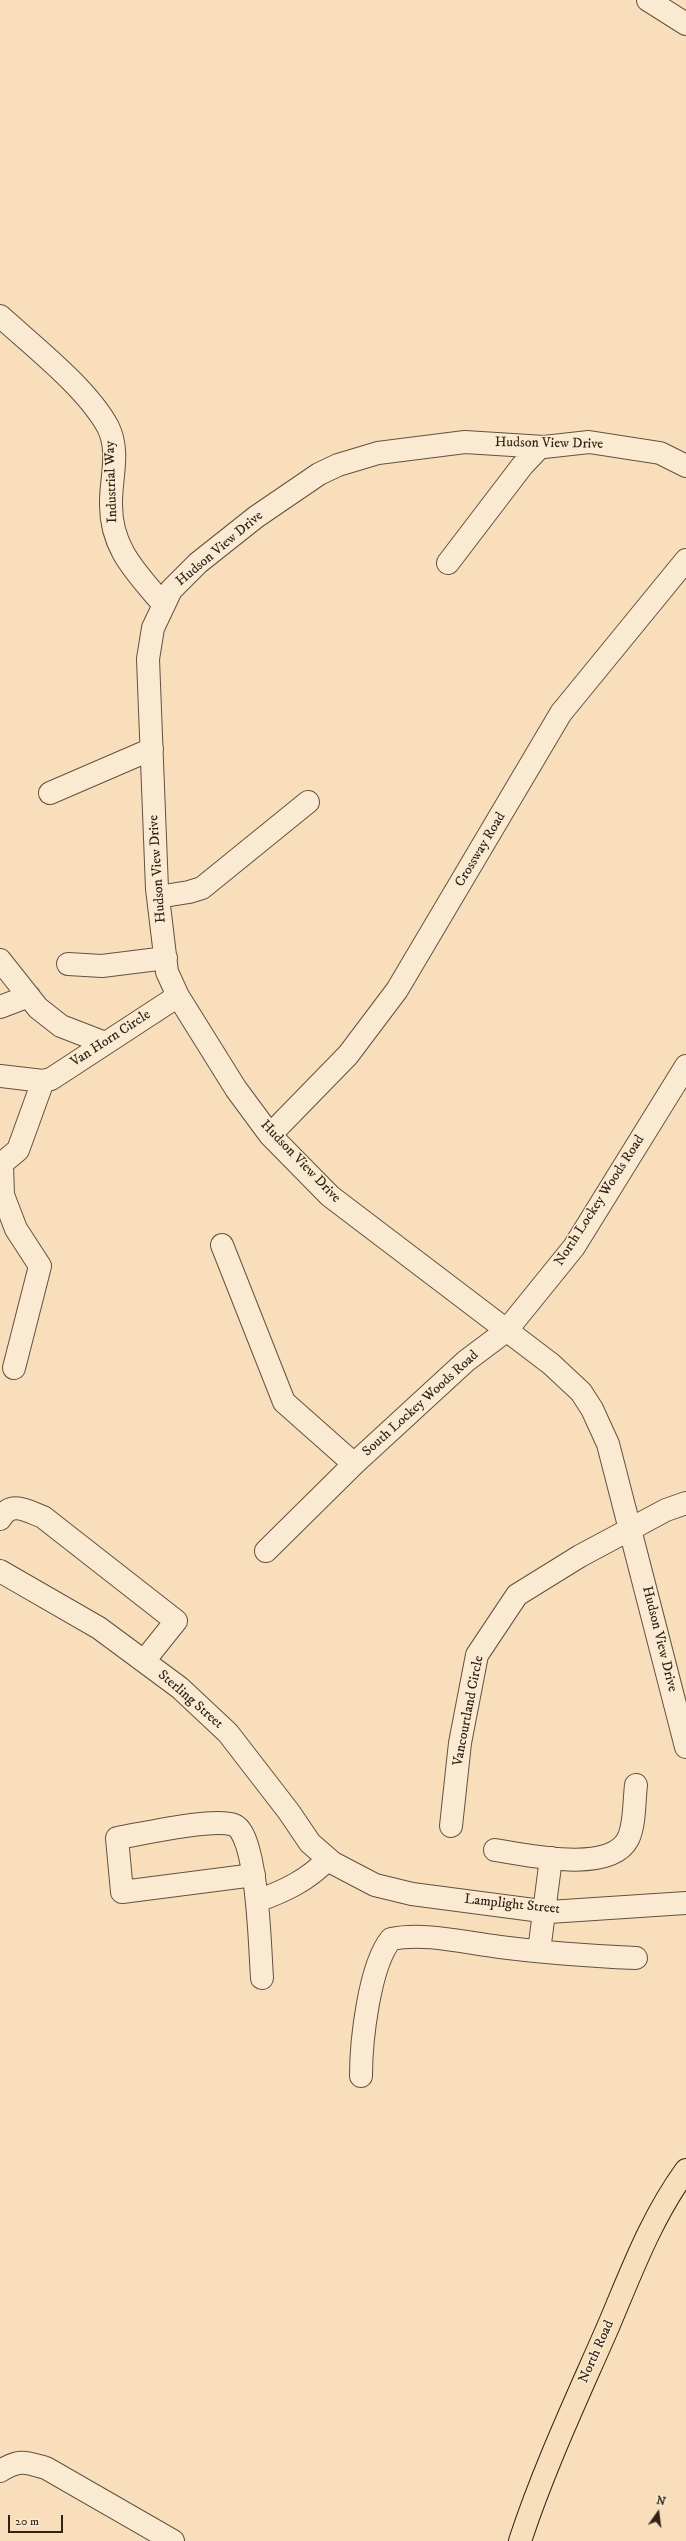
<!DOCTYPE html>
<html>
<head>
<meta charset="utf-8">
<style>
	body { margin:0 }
	#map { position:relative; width:686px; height:2541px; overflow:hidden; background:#f8deba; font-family:"IM FELL DW Pica",serif }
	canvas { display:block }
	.north { position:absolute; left:638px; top:2493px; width:40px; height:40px; -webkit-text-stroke:3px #faead2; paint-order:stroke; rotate:14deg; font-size:11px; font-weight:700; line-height:16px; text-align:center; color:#312217 }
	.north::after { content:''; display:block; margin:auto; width:14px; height:18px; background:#312217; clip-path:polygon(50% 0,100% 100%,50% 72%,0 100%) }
	.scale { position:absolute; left:8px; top:2515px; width:55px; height:18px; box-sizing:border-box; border:2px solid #312217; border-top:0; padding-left:5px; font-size:12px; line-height:14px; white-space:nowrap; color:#312217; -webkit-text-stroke:3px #faead2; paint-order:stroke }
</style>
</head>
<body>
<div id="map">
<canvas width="686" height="2541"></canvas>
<div class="north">N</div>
<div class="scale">20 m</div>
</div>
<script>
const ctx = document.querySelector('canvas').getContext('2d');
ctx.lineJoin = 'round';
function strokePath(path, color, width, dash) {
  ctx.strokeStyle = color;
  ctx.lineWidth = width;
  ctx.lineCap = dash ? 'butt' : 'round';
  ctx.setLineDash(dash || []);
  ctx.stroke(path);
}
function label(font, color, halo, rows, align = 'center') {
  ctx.font = font + ' "IM FELL DW Pica",serif';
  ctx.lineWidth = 3;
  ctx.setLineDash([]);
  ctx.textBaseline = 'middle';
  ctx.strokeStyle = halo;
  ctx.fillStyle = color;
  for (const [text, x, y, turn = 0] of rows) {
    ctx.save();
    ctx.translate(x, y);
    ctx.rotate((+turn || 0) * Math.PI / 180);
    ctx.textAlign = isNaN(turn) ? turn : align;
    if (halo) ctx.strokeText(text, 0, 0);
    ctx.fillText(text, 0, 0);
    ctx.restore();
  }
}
const minor = new Path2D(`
	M648,0l38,24
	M0,316c33,30 87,72 108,111 12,24 3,50 3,75 -1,46 25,70 52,102
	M686,466l-26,-13 -71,-11 -45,5 -79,-5 -87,11 -40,12 -19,9 -63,43 -58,46 -27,27 -18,38 -5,31 9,230 10,83 11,24 58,93 34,46 60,61 221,168 30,28 11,17 16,35 78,303
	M448,563l74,-97 18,-19
	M50,793l102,-44
	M158,897l31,-5 13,-4 106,-86
	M0,960l38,48 23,18 44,17
	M68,964l34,2 64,-8
	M0,1007l29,-11
	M0,1076l43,5 -25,69 -18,15
	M43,1081l8,-2 127,-83
	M270,1135l78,-80 49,-65 164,-277 125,-153
	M2,1165l1,30 13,34 24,37 -26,102
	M222,1245l62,157 70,62
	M0,1519c11,-19 27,-8 43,-2l133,104 -32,40
	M266,1551l88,-87 112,-103 40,-30 68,-84 112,-181
	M0,1571l99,57 81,60 48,45 61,79 21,31 23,20 42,22 37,9 137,18 137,-9
	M451,1826l9,-83 17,-88 40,-60 63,-39 86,-46 20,-7
	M495,1850c32,5 115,24 133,-11 7,-14 6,-38 8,-54
	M254,1875l-132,17 -5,-54c25,-4 96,-21 117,-13 24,9 26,128 28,153
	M257,1901c28,-10 51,-21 71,-42
	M539,1951l12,-93
	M361,2076c0,-34 8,-110 30,-137 34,-7 75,4 109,8 46,6 91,9 136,11
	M0,2471c20,-12 25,-9 46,-3l127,73`);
const major = new Path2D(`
	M520,2541c24,-73 57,-143 88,-214 23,-54 43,-109 78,-157`);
const streetNames = [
	["Hudson View Drive",549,444,1],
	["Industrial Way",112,482,-92],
	["Hudson View Drive",220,549,-40],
	["Crossway Road",481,850,-59],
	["Hudson View Drive",158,869,-94],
	["Van Horn Circle",111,1039,-33],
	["Hudson View Drive",300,1162,46],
	["North Lockey Woods Road",600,1201,-57],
	["South Lockey Woods Road",421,1404,-42],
	["Hudson View Drive",659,1639,76],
	["Sterling Street",190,1700,41],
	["Vancourtland Circle",469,1711,-79],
	["Lamplight Street",512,1905,6],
	["North Road",597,2352,-66]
];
strokePath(minor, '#635140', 24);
strokePath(major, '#312217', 24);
strokePath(minor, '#faead2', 22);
strokePath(major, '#f8deba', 22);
label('14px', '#312217', '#faead2', streetNames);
</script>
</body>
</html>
